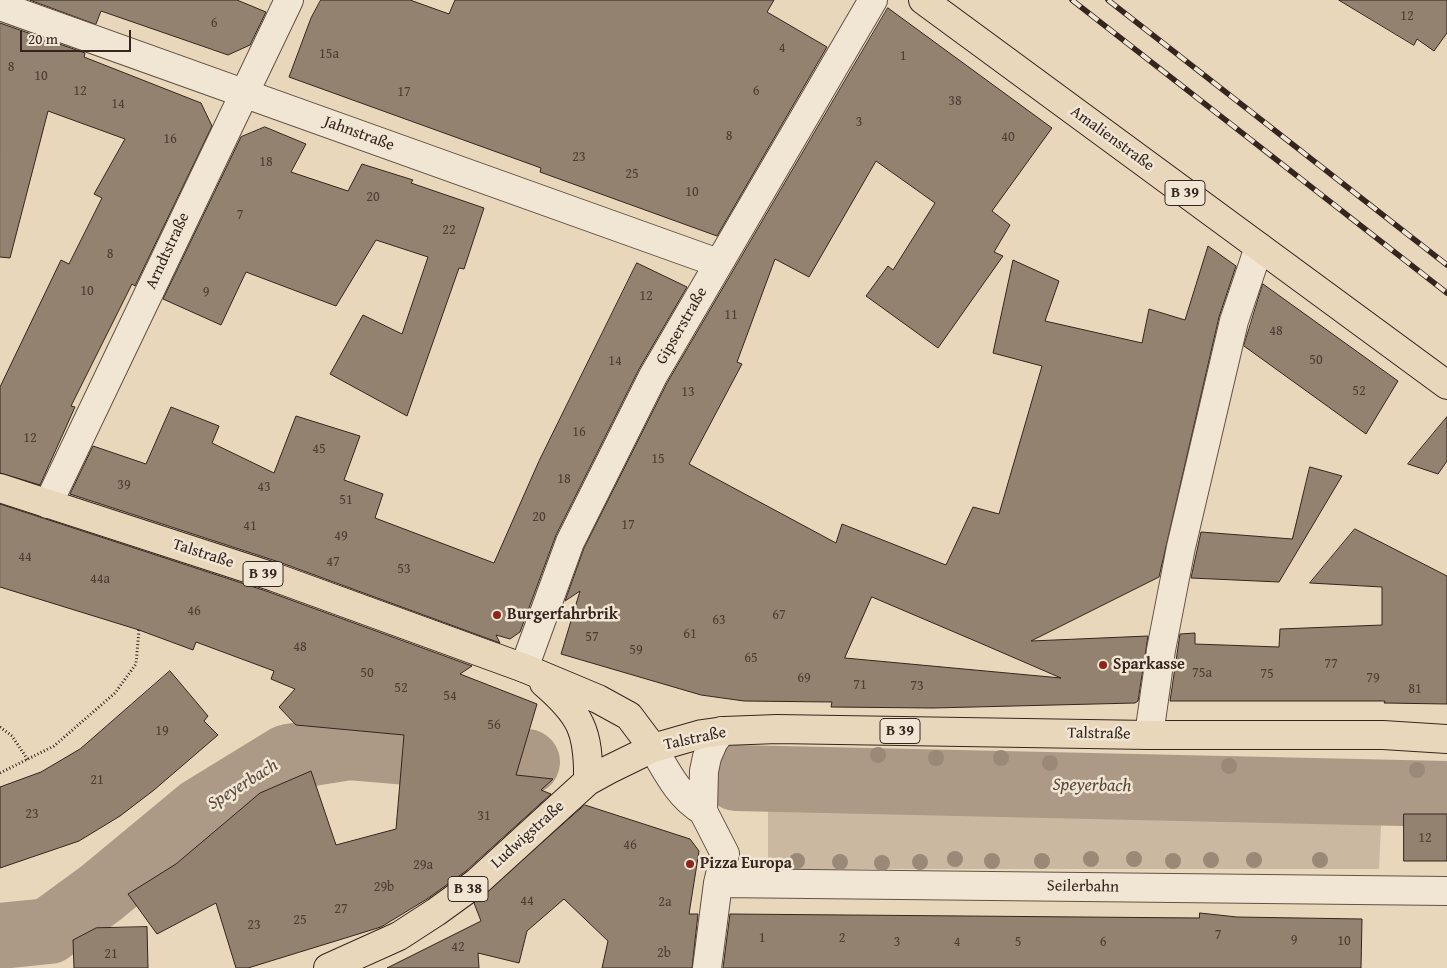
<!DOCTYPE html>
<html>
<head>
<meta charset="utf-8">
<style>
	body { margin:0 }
	#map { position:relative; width:1447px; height:968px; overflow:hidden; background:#e9d7bb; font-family:"Gentium Book Plus",serif }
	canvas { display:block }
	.scale { position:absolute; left:20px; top:30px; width:111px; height:22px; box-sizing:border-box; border:2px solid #35251e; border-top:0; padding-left:6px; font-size:15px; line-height:18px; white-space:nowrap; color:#35251e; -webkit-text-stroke:4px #f1e5d3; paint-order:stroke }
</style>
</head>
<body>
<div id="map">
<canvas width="1447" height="968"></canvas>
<div class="scale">20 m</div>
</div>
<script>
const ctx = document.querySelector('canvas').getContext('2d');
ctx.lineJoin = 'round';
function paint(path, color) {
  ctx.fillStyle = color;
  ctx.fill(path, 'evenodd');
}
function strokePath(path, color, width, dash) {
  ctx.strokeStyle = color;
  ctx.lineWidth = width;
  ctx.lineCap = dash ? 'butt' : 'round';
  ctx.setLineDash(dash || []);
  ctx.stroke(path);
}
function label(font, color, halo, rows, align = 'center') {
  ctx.font = font + ' "Gentium Book Plus",serif';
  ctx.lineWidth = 5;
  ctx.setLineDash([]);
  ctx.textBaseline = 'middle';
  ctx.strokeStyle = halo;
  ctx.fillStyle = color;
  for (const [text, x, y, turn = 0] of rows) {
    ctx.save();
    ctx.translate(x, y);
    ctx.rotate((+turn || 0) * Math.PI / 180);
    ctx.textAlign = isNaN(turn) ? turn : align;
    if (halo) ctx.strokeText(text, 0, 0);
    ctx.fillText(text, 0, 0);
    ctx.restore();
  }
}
const green = new Path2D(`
	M768,793l614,12 -3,64h-611z`);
const river = new Path2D(`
	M736,778l711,16
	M0,936l49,-5 52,-38 99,-82 88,-54 62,-10 177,15`);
const building = new Path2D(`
	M30,0h207l29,12 -16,33 -22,10 -127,-44 -5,13z
	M321,0h89l39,14 6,-14h319l-7,12 60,35 -110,189 -177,-64 1,-4 -252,-91 22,-59z
	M1339,0h108v33l-13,18 -17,-12 -3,6z
	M888,8l164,120 -60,83 18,14 -16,27 9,4 -65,92 -72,-52 22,-30 5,4 42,-67 -59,-42 -67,116 -34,-18 -38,103 5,2 -53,100 147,79 6,-19 104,41 27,-58 26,7 43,-148 -49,-13 20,-93 46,21 -14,40 97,22 7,-34 36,11 23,-74 28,20 -17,51 -60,260 -128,64 117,-5 -10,65 -3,2 -202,5 -102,-1 1,-5 -88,-1 -43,-6 -140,-41 19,-63 -15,10 19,-53 83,-165zM872,597l108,46 81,35 -216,-20z
	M0,23l85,30 -1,4 117,46 11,23 -77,160 -3,-2 -61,122 4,1 -35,78 -40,-12v-86l61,-127 8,4 33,-66 -8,-4 31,-55 -77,-28 -38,147 -10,-1z
	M265,127l41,17 -15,28 57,19 14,-27 51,16 -2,3 73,25 -20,61 -5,-1 -52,148 -77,-42 33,-59 39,19 26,-77 -52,-17 -40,66 -90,-34 -25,53 -58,-26 78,-162z
	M637,263l50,24 -48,82 -83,166 -36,97 -10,7 -14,-4 4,8 -221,-81 -209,-68 23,-48 53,18 25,-57 48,19 -7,17 62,30 22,-57 64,20 -16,44 39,14 -8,24 119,45 45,-102z
	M1263,284l135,97 -32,53 -122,-88z
	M1447,417v44l-9,13 -30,-10z
	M1310,467l32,9 -63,106 -88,-4 10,-46 91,7z
	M0,504l269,88 203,74 -12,8 77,30 -21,71 37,4 -12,11 10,4 -85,77 -39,28 -46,28 -133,41h-12l-20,-65 -59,31 -29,-40 48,-30 84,-71 51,-22 25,74 60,-16 8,-94 -108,-10 -17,-18 16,-18 -24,-10 3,-8 -78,-29 -3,8 -54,-20 -139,-43z
	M1355,529l92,47v128l-63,-1 1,-2h-215l10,-67 15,-1v11l84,3 1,-18 102,-4v-38l-72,-4z
	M170,671l38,45 -4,5 14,14 -64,55 -34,26 -41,25 -79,27v-81l41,-15 39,-23z
	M585,805l105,34 9,12 -10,63h9l-6,54h-90l6,-27 -44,-42 -37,32 -8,32 -41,-10 1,15h-92l94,-47 -7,-18z
	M1404,814h43v47h-43z
	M1200,913l37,4 125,2 -1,49h-638l7,-54 469,4z
	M147,927l1,41h-74l-1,-28 23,-12z`);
const path = new Path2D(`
	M0,727l12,9 16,24
	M0,773l54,-27 61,-53 21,-29 3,-34`);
const minor = new Path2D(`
	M0,6l718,257
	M48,504l241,-504
	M524,668l46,-126 83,-166 220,-376
	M1149,735l12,-85 20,-103 53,-226 25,-74
	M653,748c14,24 26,49 50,63
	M718,883l729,8
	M707,968l11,-85 7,-29 -22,-43 1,-40 3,-14 7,-16 8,-10`);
const major = new Path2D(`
	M923,0l524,385
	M0,488l274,89 250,91 74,31 31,17 24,32
	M544,683c37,32 45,48 44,98
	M328,968l71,-32 37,-24 40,-29 112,-102 20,-11 45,-22 49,-14 22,-3 53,-2 372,6h234l64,4`);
const rail = new Path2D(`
	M1072,0l375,293
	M1108,0l339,265`);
const trees = [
	[878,755],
	[936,758],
	[1001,758],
	[1050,763],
	[1229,766],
	[1417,770],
	[955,859],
	[1091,859],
	[1134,859],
	[1211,860],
	[1254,860],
	[1320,860],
	[797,861],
	[992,861],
	[1042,861],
	[1173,861],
	[840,862],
	[920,862],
	[882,863]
];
const markers = [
	[497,615,5,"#8f2418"],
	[1103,665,5,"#8f2418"],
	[690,864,5,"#8f2418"]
];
const numberNames = [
	["12",1407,16],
	["6",214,23],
	["4",782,48],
	["15a",329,54],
	["1",903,56],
	["8",11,67],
	["10",41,76],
	["12",80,91],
	["6",756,91],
	["17",404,92],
	["38",955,101],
	["14",118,104],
	["3",859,122],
	["8",729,136],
	["40",1008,137],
	["16",170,139],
	["23",579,157],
	["18",266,162],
	["25",632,174],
	["10",692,192],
	["20",373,197],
	["7",240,215],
	["22",449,230],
	["8",110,254],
	["10",87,291],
	["9",206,292],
	["12",646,296],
	["11",731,315],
	["48",1276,331],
	["50",1316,360],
	["14",615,361],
	["52",1359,391],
	["13",688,392],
	["16",579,432],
	["12",30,438],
	["45",319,449],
	["15",658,459],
	["18",564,479],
	["39",124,485],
	["43",264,487],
	["51",346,500],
	["20",539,517],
	["17",628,525],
	["41",250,526],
	["49",341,536],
	["44",25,557],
	["47",333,562],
	["53",404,569],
	["44a",100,579],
	["46",194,611],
	["67",779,615],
	["63",719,620],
	["61",690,634],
	["57",592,637],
	["48",300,647],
	["59",636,650],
	["65",751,658],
	["77",1331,664],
	["50",367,673],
	["75a",1202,673],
	["75",1267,674],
	["69",804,678],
	["79",1373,678],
	["71",860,685],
	["73",917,686],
	["52",401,688],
	["81",1415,689],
	["54",450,696],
	["56",494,725],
	["19",162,731],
	["21",97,780],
	["23",32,814],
	["31",484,816],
	["12",1425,838],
	["46",630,845],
	["29a",423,865],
	["29b",384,887],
	["44",527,901],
	["2a",665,902],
	["27",341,909],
	["25",300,920],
	["23",254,925],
	["7",1218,935],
	["1",762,938],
	["2",842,938],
	["9",1294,940],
	["10",1344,941],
	["3",897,942],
	["4",957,942],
	["5",1018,942],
	["6",1103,942],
	["42",458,947],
	["2b",664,953],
	["21",111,954]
];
const shields = [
	[1185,193,40],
	[263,574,40],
	[900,731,40],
	[468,889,40]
];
const shieldNames = [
	["B 39",1185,193],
	["B 39",263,574],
	["B 39",900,731],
	["B 38",468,889]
];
const streetNames = [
	["Jahnstraße",359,134,20],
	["Amalienstraße",1112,139,36],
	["Arndtstraße",168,251,-65],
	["Gipserstraße",682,326,-60],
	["Talstraße",203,554,18],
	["Talstraße",1099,734,1],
	["Talstraße",695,739,-12],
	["Ludwigstraße",528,835,-42],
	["Seilerbahn",1083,887,1]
];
const poiNames = [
	["Burgerfahrbrik",507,615],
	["Sparkasse",1113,665],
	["Pizza Europa",700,864]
];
const waterNames = [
	["Speyerbach",243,785,-32],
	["Speyerbach",1092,786,1]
];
paint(green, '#cab9a0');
strokePath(river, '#ac9a86', 66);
paint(building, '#938270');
strokePath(building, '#35251e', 1);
strokePath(minor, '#625245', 30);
strokePath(major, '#35251e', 30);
strokePath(path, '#35251e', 3, [1, 2.5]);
strokePath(minor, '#f1e5d3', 28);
strokePath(major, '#e9d7bb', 28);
strokePath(rail, '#35251e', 5.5);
strokePath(rail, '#f1e5d3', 4, [11]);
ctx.fillStyle = '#9a8976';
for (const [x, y] of trees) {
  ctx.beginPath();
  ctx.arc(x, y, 8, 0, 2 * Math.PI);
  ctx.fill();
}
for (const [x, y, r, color] of markers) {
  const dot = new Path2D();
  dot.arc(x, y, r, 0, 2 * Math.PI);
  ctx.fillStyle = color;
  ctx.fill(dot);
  strokePath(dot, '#f1e5d3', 2);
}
label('14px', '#4c3c32', null, numberNames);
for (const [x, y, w] of shields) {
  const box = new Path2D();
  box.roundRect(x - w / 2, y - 12.5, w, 25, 4);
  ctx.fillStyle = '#f1e5d3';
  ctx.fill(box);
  strokePath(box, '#35251e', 1);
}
label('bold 15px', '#35251e', null, shieldNames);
label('16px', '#35251e', '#f1e5d3', streetNames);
label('bold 16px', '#35251e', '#f1e5d3', poiNames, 'left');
label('italic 18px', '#59483d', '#f1e5d3', waterNames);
</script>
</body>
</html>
